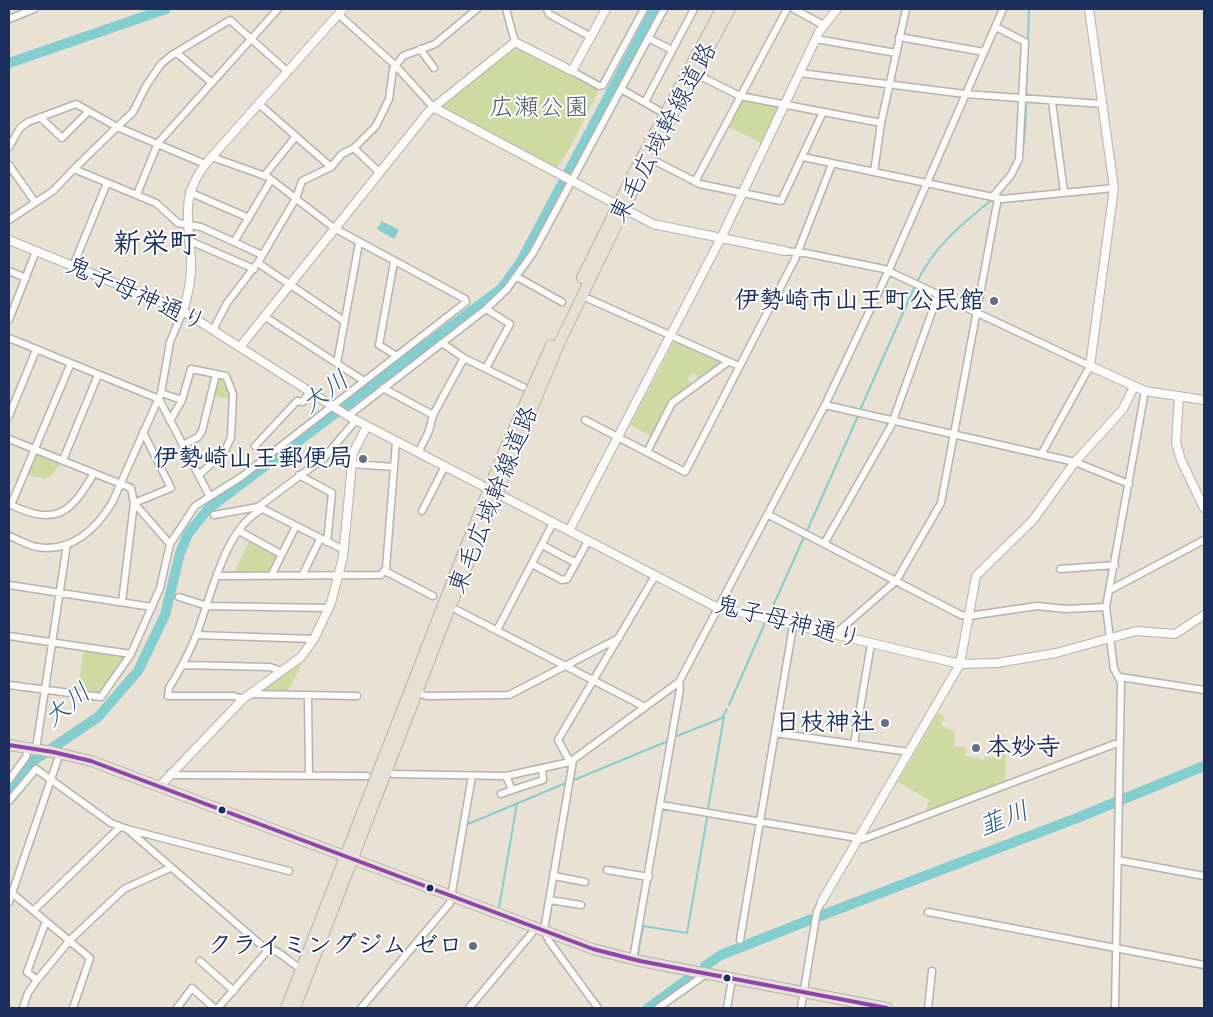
<!DOCTYPE html>
<html>
<head>
<meta charset="utf-8">
<style>
	body { margin:0 }
	#map { position:relative; width:1213px; height:1017px; overflow:hidden; background:#e9e2d4; font-family:Caveat,sans-serif }
	canvas { display:block }
	.frame { position:absolute; inset:0; border:10px solid #1b2f5e; pointer-events:none }
</style>
</head>
<body>
<div id="map">
<canvas width="1213" height="1017"></canvas>
<div class="frame"></div>
</div>
<script>
const ctx = document.querySelector('canvas').getContext('2d');
ctx.lineJoin = 'round';
function paint(path, color) {
  ctx.fillStyle = color;
  ctx.fill(path, 'evenodd');
}
function strokePath(path, color, width, dash) {
  ctx.strokeStyle = color;
  ctx.lineWidth = width;
  ctx.lineCap = dash ? 'butt' : 'round';
  ctx.setLineDash(dash || []);
  ctx.stroke(path);
}
function label(font, color, halo, rows, align = 'center') {
  ctx.font = font + ' Caveat,"Klee One",sans-serif';
  ctx.lineWidth = 4;
  ctx.setLineDash([]);
  ctx.textBaseline = 'middle';
  ctx.strokeStyle = halo;
  ctx.fillStyle = color;
  for (const [text, x, y, turn = 0] of rows) {
    ctx.save();
    ctx.translate(x, y);
    ctx.rotate((+turn || 0) * Math.PI / 180);
    ctx.textAlign = isNaN(turn) ? turn : align;
    if (halo) ctx.strokeText(text, 0, 0);
    ctx.fillText(text, 0, 0);
    ctx.restore();
  }
}
const green = new Path2D(`
	M514,47l85,43 -29,58 -13,20 -115,-61 1,-4z
	M740,100l36,6 2,3 -17,34 -35,-17z
	M676,341l45,20v3l-22,16 -5,-7 -7,5 5,8 -21,16 -19,35 -22,-12 43,-82z
	M219,378l6,1 5,20 -17,-3z
	M37,453l21,8 2,3 -10,13 -5,2 -17,-4 -1,-3z
	M249,541l27,14 1,3 -8,15 -36,2z
	M84,649l41,6 -25,39 -23,-1z
	M304,659l-17,34 -31,-1z
	M938,713l7,3 -4,9 14,7 -1,14 12,2 -1,8 19,4 1,-4 13,3 2,-11 6,-1 -1,37 -80,30 4,-14 -31,-18z`);
const water = new Path2D(`
	M382,221l17,9 -5,9 -17,-10z`);
const stream = new Path2D(`
	M1028,42l1,-33
	M1026,97l1,-33
	M1001,191c25,-25 24,-54 25,-87
	M917,282c18,-37 44,-57 76,-83
	M860,410l54,-122
	M807,531l51,-115
	M768,617l36,-80
	M729,705l36,-82
	M677,736l45,-18 5,-9
	M574,780l94,-39
	M708,808l16,-91
	M468,824l98,-41
	M499,908l18,-105
	M638,954l5,-28 44,7 20,-115`);
const river = new Path2D(`
	M9,63l157,-54
	M9,793l24,-32 65,-44 40,-46 27,-56 15,-62 8,-19 20,-25 294,-221 18,-25 135,-254
	M820,916l257,-98 127,-52
	M705,966l16,-11 91,-36
	M648,1008l40,-29`);
const minor = new Path2D(`
	M506,9l9,33
	M547,9l2,5 42,23
	M794,9l29,16
	M338,14l57,51 38,42
	M9,19l25,-10
	M899,37l85,15
	M648,38l24,12
	M816,39l80,14
	M420,49l14,19
	M177,53l35,30
	M572,71l27,15 4,-1 41,-76
	M800,73l165,21 137,10
	M702,77l38,19 141,27
	M621,89l37,21
	M645,102l49,-93
	M1052,102l12,90
	M40,117l22,21 27,-27
	M9,147l11,-19 8,-6 48,-18 41,23 -43,42
	M354,148l25,24
	M803,157l199,42 112,-11
	M657,162l43,22 81,17 42,-89
	M205,164l-88,-37 16,-15 13,-26 15,-22 11,-9 58,-35 58,52
	M9,165l26,37
	M331,167l11,-13 12,-6 22,-22 13,-27 4,-30 10,-13 32,-12 42,-35
	M874,172l7,-49 25,-114
	M264,176l32,-40
	M695,182l92,-173
	M189,192l60,26
	M137,194l21,-51 120,-134
	M994,195l17,-20 8,-16 6,-117 -29,-15
	M9,220l44,-29 21,-22 82,34 22,20 23,4 33,15 37,-62
	M188,240l66,29
	M234,242l28,13
	M785,251l20,2 79,16 206,97 -48,87
	M394,262l-15,83 18,11
	M258,263l86,58
	M73,266l34,-83
	M9,271l17,7
	M517,277l45,25
	M589,299l150,67
	M486,309l24,15 -24,44
	M264,316l100,65
	M9,320l27,-69
	M213,330l14,-27 32,-42 37,-63 6,-17 29,-14 -72,-63
	M9,338l150,61 50,96
	M442,343l22,15 59,29
	M337,363l22,-120
	M383,388l50,27
	M161,393l21,7
	M825,405l250,57 54,22
	M9,416l27,-66
	M348,416l138,-107 21,-20 26,-36 131,-244
	M585,420l100,52 110,-213 37,-95
	M170,421l12,-21 9,-31 35,7 7,18 -2,43 -5,12 -9,10 -17,15
	M143,432l28,56 -37,15 36,41
	M9,439l122,49 3,15 -12,99
	M183,445l15,-8 4,-6 14,-57
	M255,446l42,-45 6,1 6,-10
	M647,452l25,-49 56,-41
	M418,453l11,-22 4,-16 31,-57
	M63,460l35,-85
	M352,464l42,3
	M299,475l33,18 -5,49
	M9,504c46,22 61,11 85,-31
	M11,505l60,-142
	M259,511l-1,-4 66,-49 32,-38
	M422,511l23,-45
	M214,515l44,-8
	M769,515l192,100 8,1 68,-10 29,3 40,-2
	M239,531l42,23
	M9,536c9,3 19,10 28,11 34,6 59,-18 75,-44l49,-110 9,-51 13,-31
	M824,544l67,-118 47,-131
	M542,545l34,18
	M532,564l30,16 5,-1 21,-38
	M1060,569l55,-4
	M385,571l48,25
	M217,576l164,-1 5,-7 10,-126
	M271,576l25,-50
	M302,576l18,-37
	M9,585l143,22
	M1110,590l94,-50
	M179,597l28,9 122,2
	M457,610l188,97
	M497,630l56,-107
	M196,635l118,4
	M834,635l62,-54 45,-78 57,-305
	M9,636l122,18
	M183,665l87,2 11,4
	M1120,677l84,13
	M9,685l92,12 30,-43 29,-66 10,-44 25,-38 46,-29 225,-175 -1,-3 -131,-71 -66,-51 -56,-20
	M418,693l9,3 82,-1 110,-57
	M249,694l108,2
	M308,696l1,79
	M243,699l-9,-3h-66l1,-8c11,-18 21,-36 28,-55 14,-36 28,-107 66,-124l81,41
	M775,733l134,19
	M854,744l17,-100
	M36,749l31,-205
	M573,761l-29,169 5,11 49,67
	M570,762l-12,-22 97,-164
	M170,773l5,2 192,1
	M393,774l113,2 64,-14 109,-80 146,-277 63,-133 115,-263
	M506,776l6,14 31,-10 -1,-12
	M9,780l17,-23 2,-9
	M501,794l11,-4
	M9,801l27,-32 75,54 16,6 162,42
	M661,805l202,34 257,-97
	M127,829l141,122
	M1118,860l86,16
	M607,870l42,7
	M554,876l31,6
	M12,893l78,65 -17,50
	M550,900l31,5
	M9,902l51,-149
	M34,910l86,-83
	M928,912l276,53
	M740,940l53,-314
	M633,959l47,-270 -1,-7
	M200,961l34,30
	M37,980l-10,-8 19,-51
	M23,1008l5,-15 9,-13 33,-40 54,-51 46,-21
	M177,1008l15,-20 22,20
	M218,1008l51,-59c11,1 23,16 34,21
	M361,1008l89,-105 22,-127
	M469,1008l68,-81
	M658,1008l48,-34
	M727,1008l5,-29
	M801,1008l16,-97 5,-10
	M928,1008l4,-37
	M1115,1008l6,-326 -7,-13 -8,-62 39,-216`);
const tertiary = new Path2D(`
	M1089,9l25,179 -24,178 55,25 59,9
	M433,107l220,117 132,27
	M9,240l174,71 165,105 366,190 246,58 37,-1 59,-10 80,-22 39,3 29,-19
	M183,311c5,-16 9,-33 8,-50 -2,-41 -12,-65 17,-100l135,-152
	M240,347l189,-236 86,-69 57,29 34,-62
	M1179,396l-3,47 5,17 23,48
	M569,531l152,-293 98,-206 18,-23
	M159,787l84,-88 58,-42 13,-18 17,-36 12,-46 10,-104 14,-27
	M822,901l138,-237 16,-88 57,-56 42,-58 48,-53 11,-22`);
const primary = new Path2D(`
	M9,745l44,7 38,9 502,188 47,12 247,47`);
const trunk = new Path2D(`
	M582,278l52,-106 87,-163
	M286,1008l178,-457 40,-100 47,-106
	M295,1008l154,-398 109,-264 87,-180 85,-157`);
const bus1 = new Path2D(`
	M9,745l44,7 38,9 502,188 47,12 247,47`);
const markers = [
	[994,301,5,"#636e87"],
	[363,459,5,"#636e87"],
	[885,723,5,"#636e87"],
	[976,748,5,"#636e87"],
	[222,810,4.5,"#1b2f5e"],
	[430,888,4.5,"#1b2f5e"],
	[473,946,5,"#636e87"],
	[727,978,4.5,"#1b2f5e"]
];
const parkNames = [
	["広瀬公園",539,108]
];
const streetNames = [
	["東毛広域幹線道路",664,133,-62],
	["鬼子母神通り",136,295,24],
	["東毛広域幹線道路",494,500,-68],
	["鬼子母神通り",788,623,14]
];
const poiNames = [
	["伊勢崎市山王町公民館",984,301],
	["伊勢崎山王郵便局",353,459],
	["日枝神社",875,723],
	["本妙寺",986,748,"left"],
	["クライミングジム ゼロ",463,946]
];
const waterNames = [
	["大川",326,393,-37],
	["大川",68,706,-39],
	["韮川",1004,820,-21]
];
const quarterNames = [
	["新栄町",155,245]
];
paint(green, '#cedaa2');
paint(water, '#84ced0');
strokePath(stream, '#84ced0', 2);
strokePath(river, '#84ced0', 10);
strokePath(minor, '#b5b3af', 9);
strokePath(tertiary, '#b5b3af', 10);
strokePath(primary, '#b5b3af', 12);
strokePath(trunk, '#b5b3af', 12);
strokePath(minor, '#fcfbf9', 6);
strokePath(tertiary, '#fcfbf9', 8);
strokePath(primary, '#e6e1d4', 10);
strokePath(trunk, '#e6e1d4', 10);
strokePath(bus1, '#8e44ad', 4);
for (const [x, y, r, color] of markers) {
  const dot = new Path2D();
  dot.arc(x, y, r, 0, 2 * Math.PI);
  ctx.fillStyle = color;
  ctx.fill(dot);
  strokePath(dot, '#fff', 2);
}
label('25px', '#4a6166', '#fff', parkNames);
label('25px', '#1b2f5e', '#fff', streetNames);
label('bold 25px', '#1b2f5e', '#fff', poiNames, 'right');
label('italic 26px', '#2d5c80', '#fff', waterNames);
label('bold 28px', '#1b2f5e', '#fff', quarterNames);
</script>
</body>
</html>
